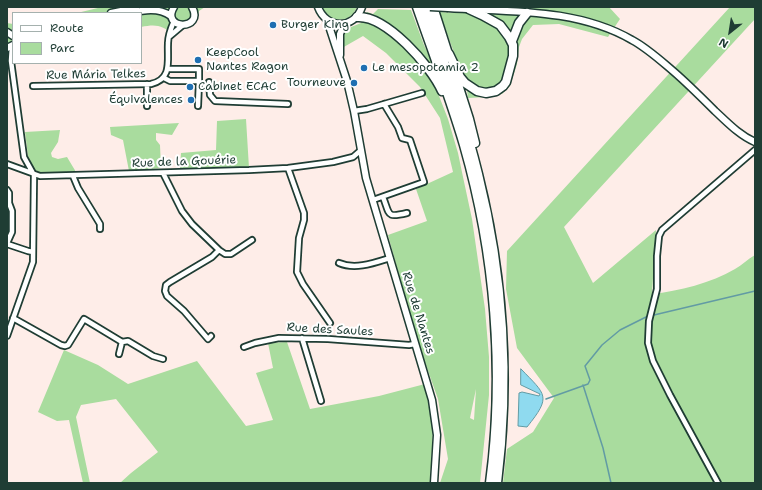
<!DOCTYPE html>
<html>
<head>
<meta charset="utf-8">
<style>
	body { margin:0 }
	#map { position:relative; width:762px; height:490px; overflow:hidden; background:#feede8; font-family:"Shantell Sans",sans-serif }
	canvas { display:block }
	.frame { position:absolute; inset:0; border:8px solid #1f3d34; pointer-events:none }
	.legend { position:absolute; left:12px; top:12px; width:130px; height:52px; box-sizing:border-box; background:#fff; border:1px solid #a5b1ae; margin:0; padding:5px 7px; list-style:none; font-size:12px; color:#1f3d34 }
	.legend li { display:flex; align-items:center; gap:8px; height:20px }
	.legend b { width:20px; border:1px solid #a5b1ae }
	.north { position:absolute; left:710px; top:12px; width:40px; height:40px; -webkit-text-stroke:3px #fff; paint-order:stroke; rotate:210deg; font-size:11px; font-weight:700; line-height:16px; text-align:center; color:#1f3d34 }
	.north::after { content:''; display:block; margin:auto; width:14px; height:18px; background:#1f3d34; clip-path:polygon(50% 0,100% 100%,50% 72%,0 100%) }
</style>
</head>
<body>
<div id="map">
<canvas width="762" height="490"></canvas>
<div class="frame"></div>
<ul class="legend">
<li><b style="height:5px;background:#fff"></b>Route</li>
<li><b style="height:11px;background:#a9dc9e"></b>Parc</li>
</ul>
<div class="north">N</div>
</div>
<script>
const ctx = document.querySelector('canvas').getContext('2d');
ctx.lineJoin = 'round';
function paint(path, color) {
  ctx.fillStyle = color;
  ctx.fill(path, 'evenodd');
}
function strokePath(path, color, width, dash) {
  ctx.strokeStyle = color;
  ctx.lineWidth = width;
  ctx.lineCap = dash ? 'butt' : 'round';
  ctx.setLineDash(dash || []);
  ctx.stroke(path);
}
function label(font, color, halo, rows, align = 'center') {
  ctx.font = font + ' "Shantell Sans",sans-serif';
  ctx.lineWidth = 4;
  ctx.setLineDash([]);
  ctx.textBaseline = 'middle';
  ctx.strokeStyle = halo;
  ctx.fillStyle = color;
  for (const [text, x, y, turn = 0] of rows) {
    ctx.save();
    ctx.translate(x, y);
    ctx.rotate((+turn || 0) * Math.PI / 180);
    ctx.textAlign = isNaN(turn) ? turn : align;
    if (halo) ctx.strokeText(text, 0, 0);
    ctx.fillText(text, 0, 0);
    ctx.restore();
  }
}
const green = new Path2D(`
	M102,7h103l-6,4 -2,8 -10,8 -6,1 -7,7c-12,-10 -18,-11 -33,-8v-14h-64z
	M321,7h36c-8,18 -27,16 -36,0z
	M458,7h151l11,12 -12,18 -49,-13 -26,1 -11,14 -3,8 -2,17 -7,22 -8,8 -15,3 -19,1 -3,-23 -6,-9 -20,-54 21,1z
	M730,7h25v12l-191,208 29,56 63,-53 -4,64c27,-3 59,-11 83,-25 7,-4 13,-10 20,-14v228h-252l4,-34 26,-17 21,-34 -37,-50 -11,-59 1,-38z
	M378,9l33,1 13,35 11,23 -3,10 16,41 10,34 5,24 9,42 13,90 4,48v38l-9,88h-40l8,-24 -10,-60 -22,-62 -28,-102 39,-14 -11,-32 37,-17 -13,-54 -20,-31 -34,-34 -23,-17 -21,12 2,-18 17,-7 6,-11 6,2zM476,389l-2,31 -4,-2z
	M7,23l6,1v31l-6,2z
	M246,119l3,49 -69,2 1,-17 35,-3 1,-29z
	M179,123l-7,12 -16,-2v7l4,5 1,23 -32,3 -6,-31 -12,-5 -1,-8z
	M60,130l-2,12 -7,11 1,4 6,2 9,-2 9,15 -34,1 -7,-2 -7,-15 -3,-24z
	M287,342l23,67 69,-13 46,-12 8,47 -3,52h-310l11,-10 27,-21 -42,-53 -35,6 -5,12 14,66h-7l-14,-63 -12,1 -19,-9 26,-62 34,15 30,19 69,-23 49,65 27,-6 -17,-47 17,-5 -5,-25z`);
const water = new Path2D(`
	M521,369c25,26 31,27 6,58l-9,-1 1,-33 3,-1 17,4 1,-2 -19,-9z`);
const stream = new Path2D(`
	M654,315l101,-24
	M583,385l20,63 8,35
	M546,399l42,-15 2,-4 -5,-14 17,-21 18,-15 26,-13`);
const street = new Path2D(`
	M170,36l13,-11
	M164,78l6,3h29v-12h-32
	M209,82l1,13 5,6 73,3
	M147,84v22
	M33,86l118,-2c22,-5 16,-24 17,-41 0,-8 3,-15 6,-22
	M198,106l1,-25
	M354,111l13,-2 55,-16
	M7,164l33,12 209,-6 39,-2 45,-6 20,-5 7,-6
	M288,168l16,45v7l-5,18 -2,34 6,12 27,39
	M163,173l19,38 10,13 27,26 -7,7 -42,25 -4,3 -1,6 2,5 17,15 24,28 3,-3
	M73,176l5,12 22,36v5
	M7,190l2,3v10l3,8v21l-5,11
	M383,197c7,18 3,21 24,16
	M373,200l51,-18 -14,-42 -8,-2 -4,-11 -14,-23
	M7,244l21,7 5,1
	M219,250l6,4h6l21,-14
	M339,263c16,7 35,0 51,-5
	M13,318l48,27 4,1 3,-1 16,-26 38,23
	M7,336l26,-74 1,-87 -10,-18 -13,-96 1,-15
	M302,338l19,63
	M244,347l11,-4 24,-5 49,1 81,6 6,-1
	M119,354l3,-12 6,-1 25,15 10,3
	M718,483l-48,-88 -17,-34 -5,-18 1,-22 8,-32v-33l2,-20 3,-6 93,-80`);
const secondary = new Path2D(`
	M174,7c-14,23 31,24 18,0
	M318,7c8,22 36,23 44,0
	M448,8c61,4 129,0 184,32 15,8 28,20 41,31 14,12 28,26 42,40 12,11 24,24 40,31
	M111,13l25,-5
	M130,13c14,-3 28,-6 41,3
	M327,20l20,61 7,30 12,67 66,222 5,35 -3,48
	M7,32l6,4
	M7,48l6,-3
	M340,55v-21l4,-10`);
const highway = new Path2D(`
	M417,7c16,46 33,91 47,138 31,108 41,226 26,338
	M425,7c19,55 39,110 53,167 25,100 32,206 19,309
	M433,7l16,50
	M357,17c29,-2 74,49 85,74
	M512,41l7,-18 8,-10
	M449,54l11,23 5,6 12,8 9,2 10,-2 7,-5 3,-4 7,-26v-11l-4,-8 -9,-12 -18,-10 -13,-6 2,-2
	M454,72l15,47 6,24`);
const secondaryBridge = new Path2D(`
	M430,7l18,1`);
const markers = [
	[273,25,4,"#1f6fb2"],
	[198,60,4,"#1f6fb2"],
	[364,68,4,"#1f6fb2"],
	[354,83,4,"#1f6fb2"],
	[190,87,4,"#1f6fb2"],
	[191,100,4,"#1f6fb2"]
];
const poiNames = [
	["Burger King",281,25],
	["KeepCool",206,53],
	["Nantes Ragon",206,67],
	["Le mesopotamia 2",372,68],
	["Tourneuve",346,83,"right"],
	["Cabinet ECAC",198,87],
	["Équivalences",183,100,"right"]
];
const streetNames = [
	["Rue Mária Telkes",96,75,-1],
	["Rue de la Gouérie",184,162,-2],
	["Rue de Nantes",418,313,73],
	["Rue des Saules",330,330,3]
];
paint(green, '#a9dc9e');
paint(water, '#8fdaef');
strokePath(water, '#629ba4', 1);
strokePath(stream, '#629ba4', 1.5);
strokePath(street, '#1f3d34', 8);
strokePath(secondary, '#1f3d34', 9);
strokePath(highway, '#1f3d34', 11);
strokePath(street, '#fff', 4.5);
strokePath(secondary, '#fff', 6);
strokePath(highway, '#fff', 8);
strokePath(secondaryBridge, '#1f3d34', 9, []);
strokePath(secondaryBridge, '#fff', 6);
for (const [x, y, r, color] of markers) {
  const dot = new Path2D();
  dot.arc(x, y, r, 0, 2 * Math.PI);
  ctx.fillStyle = color;
  ctx.fill(dot);
  strokePath(dot, '#fff', 1.5);
}
label('12px', '#1f3d34', '#fff', poiNames, 'left');
label('12px', '#1f3d34', '#fff', streetNames);
</script>
</body>
</html>
